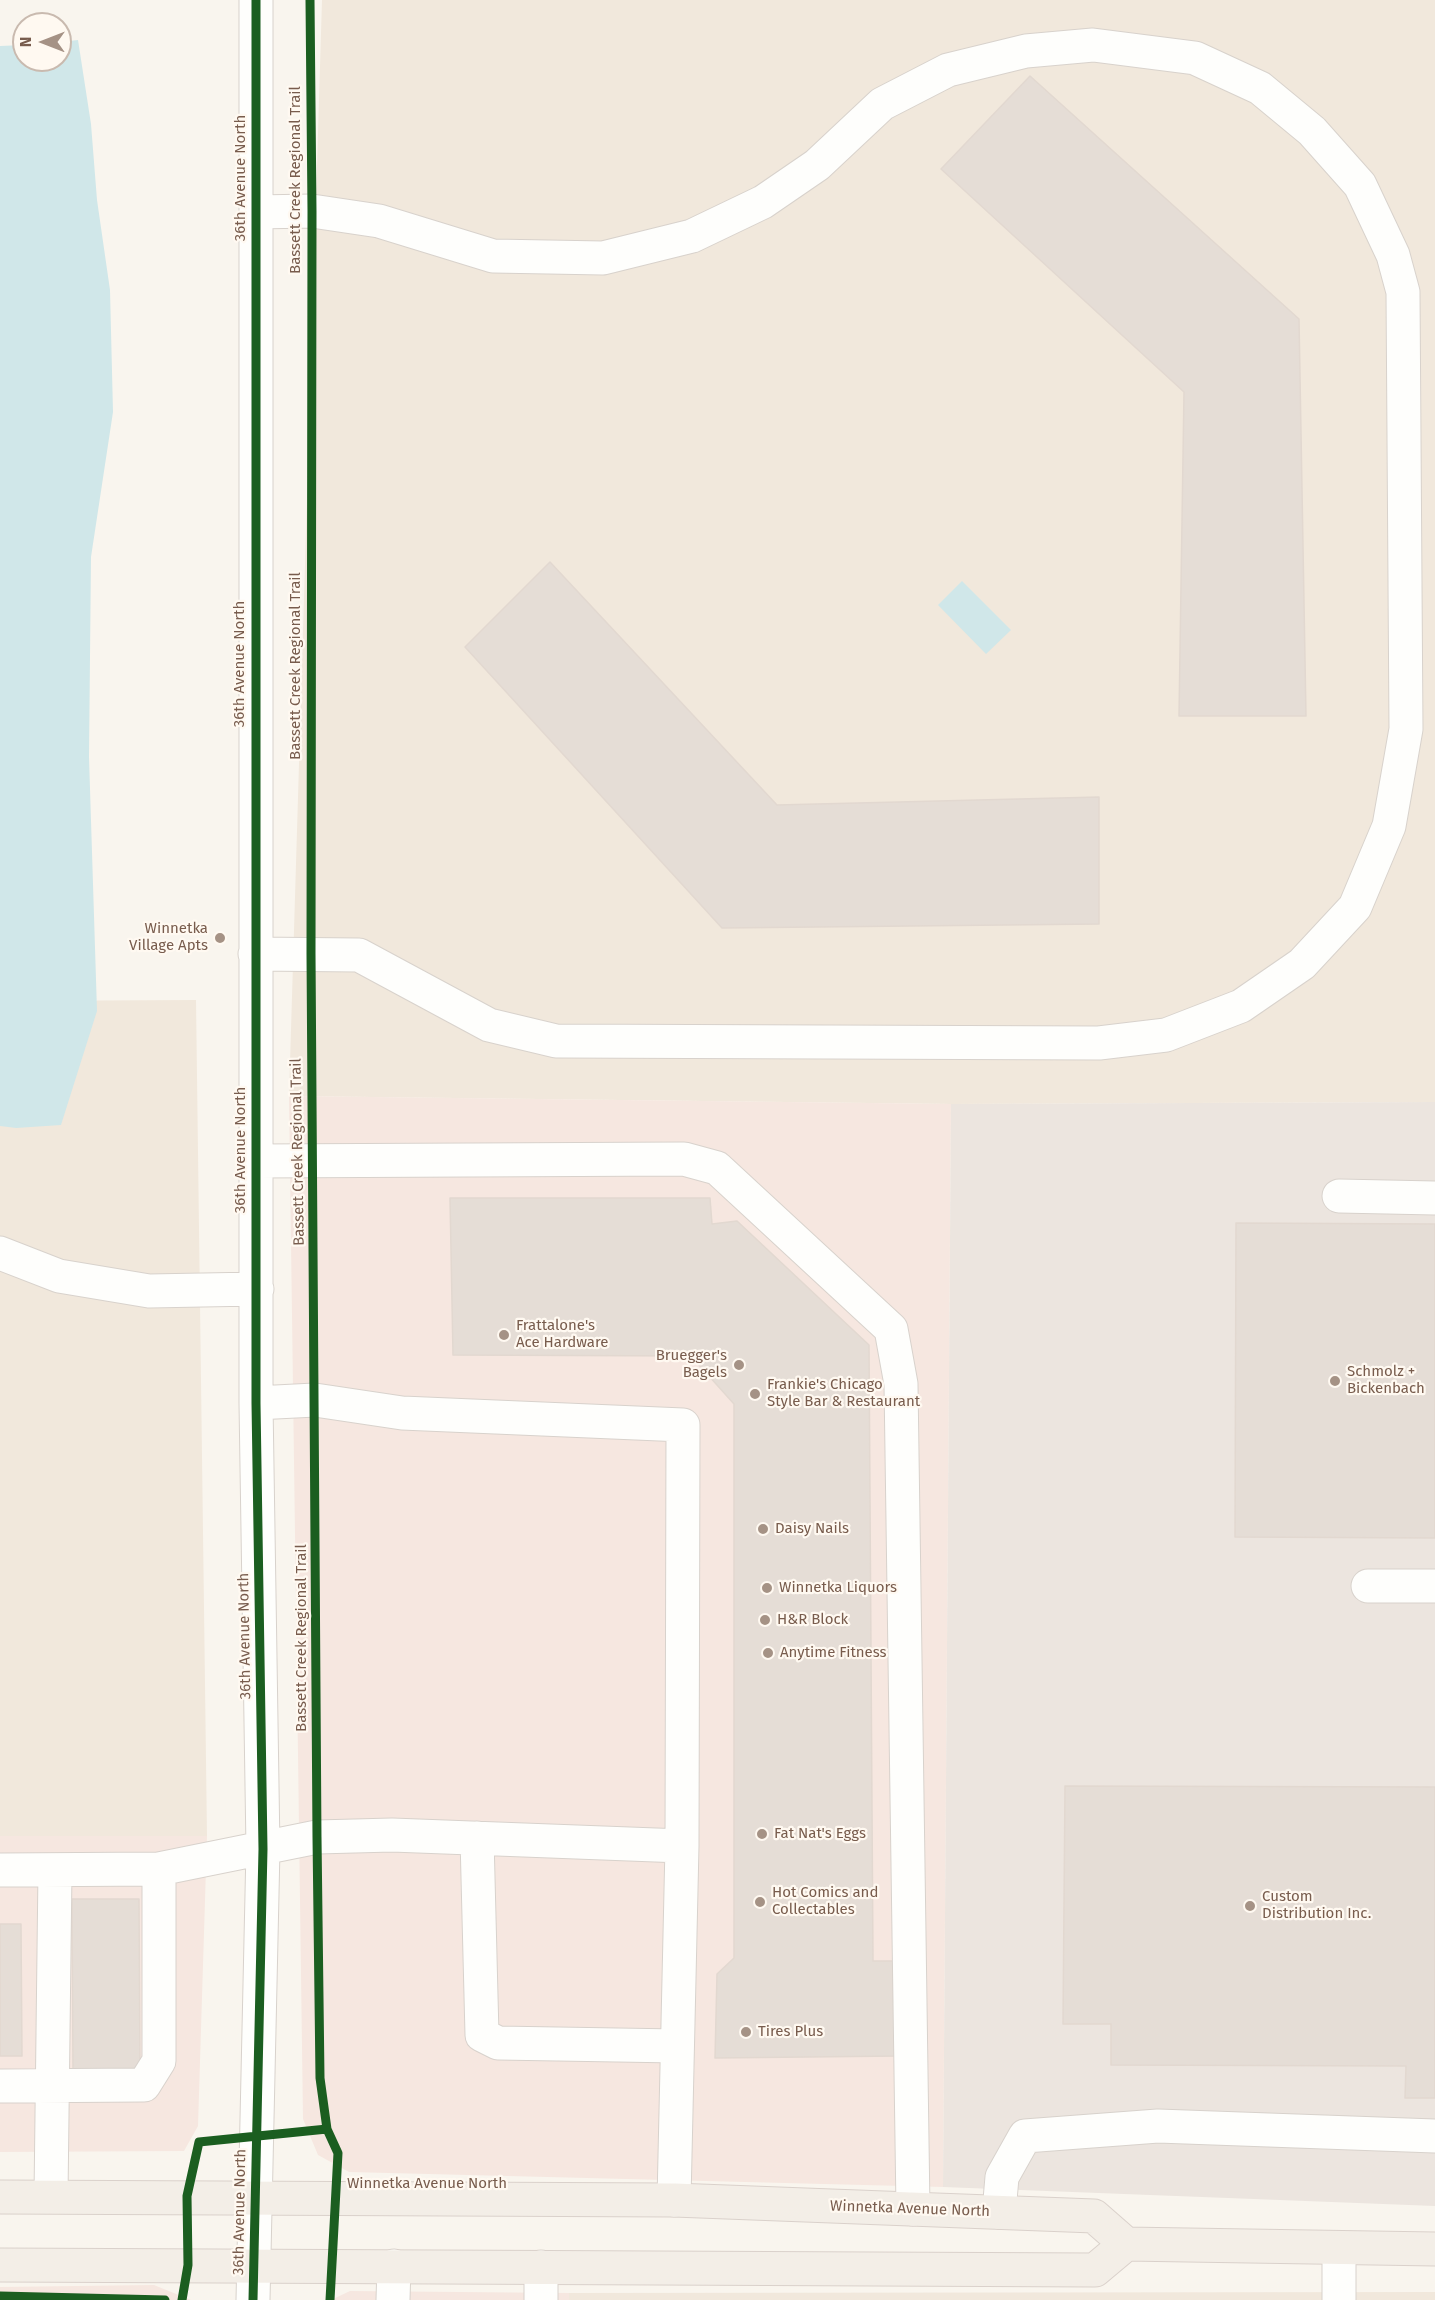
<!DOCTYPE html>
<html>
<head>
<meta charset="utf-8">
<style>
	body { margin:0 }
	#map { position:relative; width:1435px; height:2300px; overflow:hidden; background:#f9f5ee; font-family:"Fira Sans",sans-serif }
	canvas { display:block }
	.north { position:absolute; left:12px; top:12px; width:60px; height:60px; box-sizing:border-box; background:#fff9f1; border:2px solid #c9baaf; border-radius:50%; rotate:270deg; font-size:16px; font-weight:700; line-height:24px; text-align:center; color:#785c4d }
	.north::after { content:''; display:block; margin:auto; width:21px; height:27px; background:#a59285; clip-path:polygon(50% 0,100% 100%,50% 72%,0 100%) }
</style>
</head>
<body>
<div id="map">
<canvas width="1435" height="2300"></canvas>
<div class="north">N</div>
</div>
<script>
const ctx = document.querySelector('canvas').getContext('2d');
ctx.lineJoin = 'round';
function paint(path, color) {
  ctx.fillStyle = color;
  ctx.fill(path, 'evenodd');
}
function strokePath(path, color, width, dash) {
  ctx.strokeStyle = color;
  ctx.lineWidth = width;
  ctx.lineCap = dash ? 'butt' : 'round';
  ctx.setLineDash(dash || []);
  ctx.stroke(path);
}
function label(font, color, halo, rows, align = 'center') {
  ctx.font = font + ' "Fira Sans",sans-serif';
  ctx.lineWidth = 4.5;
  ctx.setLineDash([]);
  ctx.textBaseline = 'middle';
  ctx.strokeStyle = halo;
  ctx.fillStyle = color;
  for (const [text, x, y, turn = 0] of rows) {
    ctx.save();
    ctx.translate(x, y);
    ctx.rotate((+turn || 0) * Math.PI / 180);
    ctx.textAlign = isNaN(turn) ? turn : align;
    if (halo) ctx.strokeText(text, 0, 0);
    ctx.fillText(text, 0, 0);
    ctx.restore();
  }
}
const residential = new Path2D(`
	M322,0h1113v1102l-484,2 -662,-8z
	M196,1000l11,836h-207v-835z
	M1435,2292v8h-866v-7z`);
const commercial = new Path2D(`
	M289,1096l662,8 -8,1083 -594,-15 -31,-17 -15,-36z
	M0,1836h207l-9,290 -14,25 -184,1z
	M154,2285l37,15h-191v-13z
	M350,2291l219,2v7h-238z`);
const industrial = new Path2D(`
	M1435,1102v1104l-492,-19 8,-1083z`);
const water = new Path2D(`
	M78,40l13,84 6,76 13,90 3,122 -22,145 -2,200 8,254 -36,114 -45,3 -16,-2v-1080l24,-1v15h36v-18z
	M962,581l49,49 -25,24 -48,-49z`);
const building = new Path2D(`
	M1030,76l269,243 7,397h-127l5,-324 -243,-223z
	M550,562l227,243 322,-8v127l-377,4 -257,-281z
	M450,1198h260l2,26 25,-3 132,124 4,616h25v95l-183,2 2,-84 17,-16v-554l-43,-48 -238,-1z
	M1236,1223l199,1v314l-200,-1z
	M1065,1786l370,1v311h-30l1,-32 -295,-1v-41h-48z
	M72,1899h67l1,172h-67z
	M0,1924h21l1,132h-22z`);
const minor = new Path2D(`
	M255,954l104,1 130,70 67,16 543,2 67,-8 75,-29 61,-42 53,-57 34,-81 17,-97 -3,-437 -10,-37 -33,-70 -48,-54 -52,-43 -65,-30 -102,-13 -67,6 -78,19 -66,34 -65,61 -54,37 -71,34 -89,22 -110,-2 -114,-35 -67,-10 -56,1
	M256,1161l428,-2 33,9 174,161 10,55 12,825
	M1339,1196l96,2
	M0,1253l59,23 90,15 108,-2
	M256,1403l59,-3 87,13 281,12 -1,421 -8,354
	M1368,1586h67
	M477,1838l5,197 16,8 179,3
	M0,1870l159,-1 158,-32 75,-2 290,11
	M0,2086l144,-1 15,-24v-192
	M51,2196l4,-326
	M999,2212l3,-35 23,-41 133,-10 277,10
	M253,2300l10,-451 -7,-446v-1403
	M393,2300l1,-34
	M541,2300v-33
	M1339,2300v-51`);
const major = new Path2D(`
	M0,2197l674,3 420,16 32,28 309,5
	M0,2265l1095,5 31,-26`);
const cycleway = new Path2D(`
	M310,0l2,211 -1,742 6,884 3,241 7,51 11,24 -8,147
	M0,2296l165,4
	M182,2300l6,-35 -1,-69 12,-54 128,-13
	M253,2300l10,-451 -7,-446v-1403`);
const markers = [
	[220,938,6,"#a59285"],
	[504,1335,6,"#a59285"],
	[739,1365,6,"#a59285"],
	[1335,1381,6,"#a59285"],
	[755,1394,6,"#a59285"],
	[763,1529,6,"#a59285"],
	[767,1588,6,"#a59285"],
	[765,1620,6,"#a59285"],
	[768,1653,6,"#a59285"],
	[762,1834,6,"#a59285"],
	[760,1902,6,"#a59285"],
	[1250,1906,6,"#a59285"],
	[746,2032,6,"#a59285"]
];
const streetNames = [
	["36th Avenue North",241,178,-90],
	["Bassett Creek Regional Trail",296,180,-90],
	["36th Avenue North",240,664,-90],
	["Bassett Creek Regional Trail",296,666,-90],
	["36th Avenue North",241,1150,-90],
	["Bassett Creek Regional Trail",298,1152,-91],
	["36th Avenue North",245,1636,-91],
	["Bassett Creek Regional Trail",302,1638,-90],
	["Winnetka Avenue North",427,2184],
	["Winnetka Avenue North",910,2209,2],
	["36th Avenue North",240,2212,-89]
];
const poiNames = [
	["Winnetka",208,929,"right"],
	["Village Apts",208,946,"right"],
	["Frattalone's",516,1326],
	["Ace Hardware",516,1343],
	["Bruegger's",727,1356,"right"],
	["Bagels",727,1373,"right"],
	["Schmolz +",1347,1372],
	["Bickenbach",1347,1389],
	["Frankie's Chicago",767,1385],
	["Style Bar & Restaurant",767,1402],
	["Daisy Nails",775,1529],
	["Winnetka Liquors",779,1588],
	["H&R Block",777,1620],
	["Anytime Fitness",780,1653],
	["Fat Nat's Eggs",774,1834],
	["Hot Comics and",772,1893],
	["Collectables",772,1910],
	["Custom",1262,1897],
	["Distribution Inc.",1262,1914],
	["Tires Plus",758,2032]
];
paint(residential, '#f1e8dc');
paint(commercial, '#f6e7e0');
paint(industrial, '#ece5df');
paint(water, '#d0e7e9');
paint(building, '#e5ddd6');
strokePath(building, '#e2d8d0', 1.5);
strokePath(minor, '#d8d2cc', 35);
strokePath(major, '#dad1cb', 35);
strokePath(minor, '#fefefc', 33);
strokePath(major, '#f3eee7', 33);
strokePath(cycleway, '#1b5e20', 9);
for (const [x, y, r, color] of markers) {
  const dot = new Path2D();
  dot.arc(x, y, r, 0, 2 * Math.PI);
  ctx.fillStyle = color;
  ctx.fill(dot);
  strokePath(dot, '#fff9f1', 2);
}
label('15px', '#785c4d', '#fff9f1', streetNames);
label('15px', '#785c4d', '#fff9f1', poiNames, 'left');
</script>
</body>
</html>
